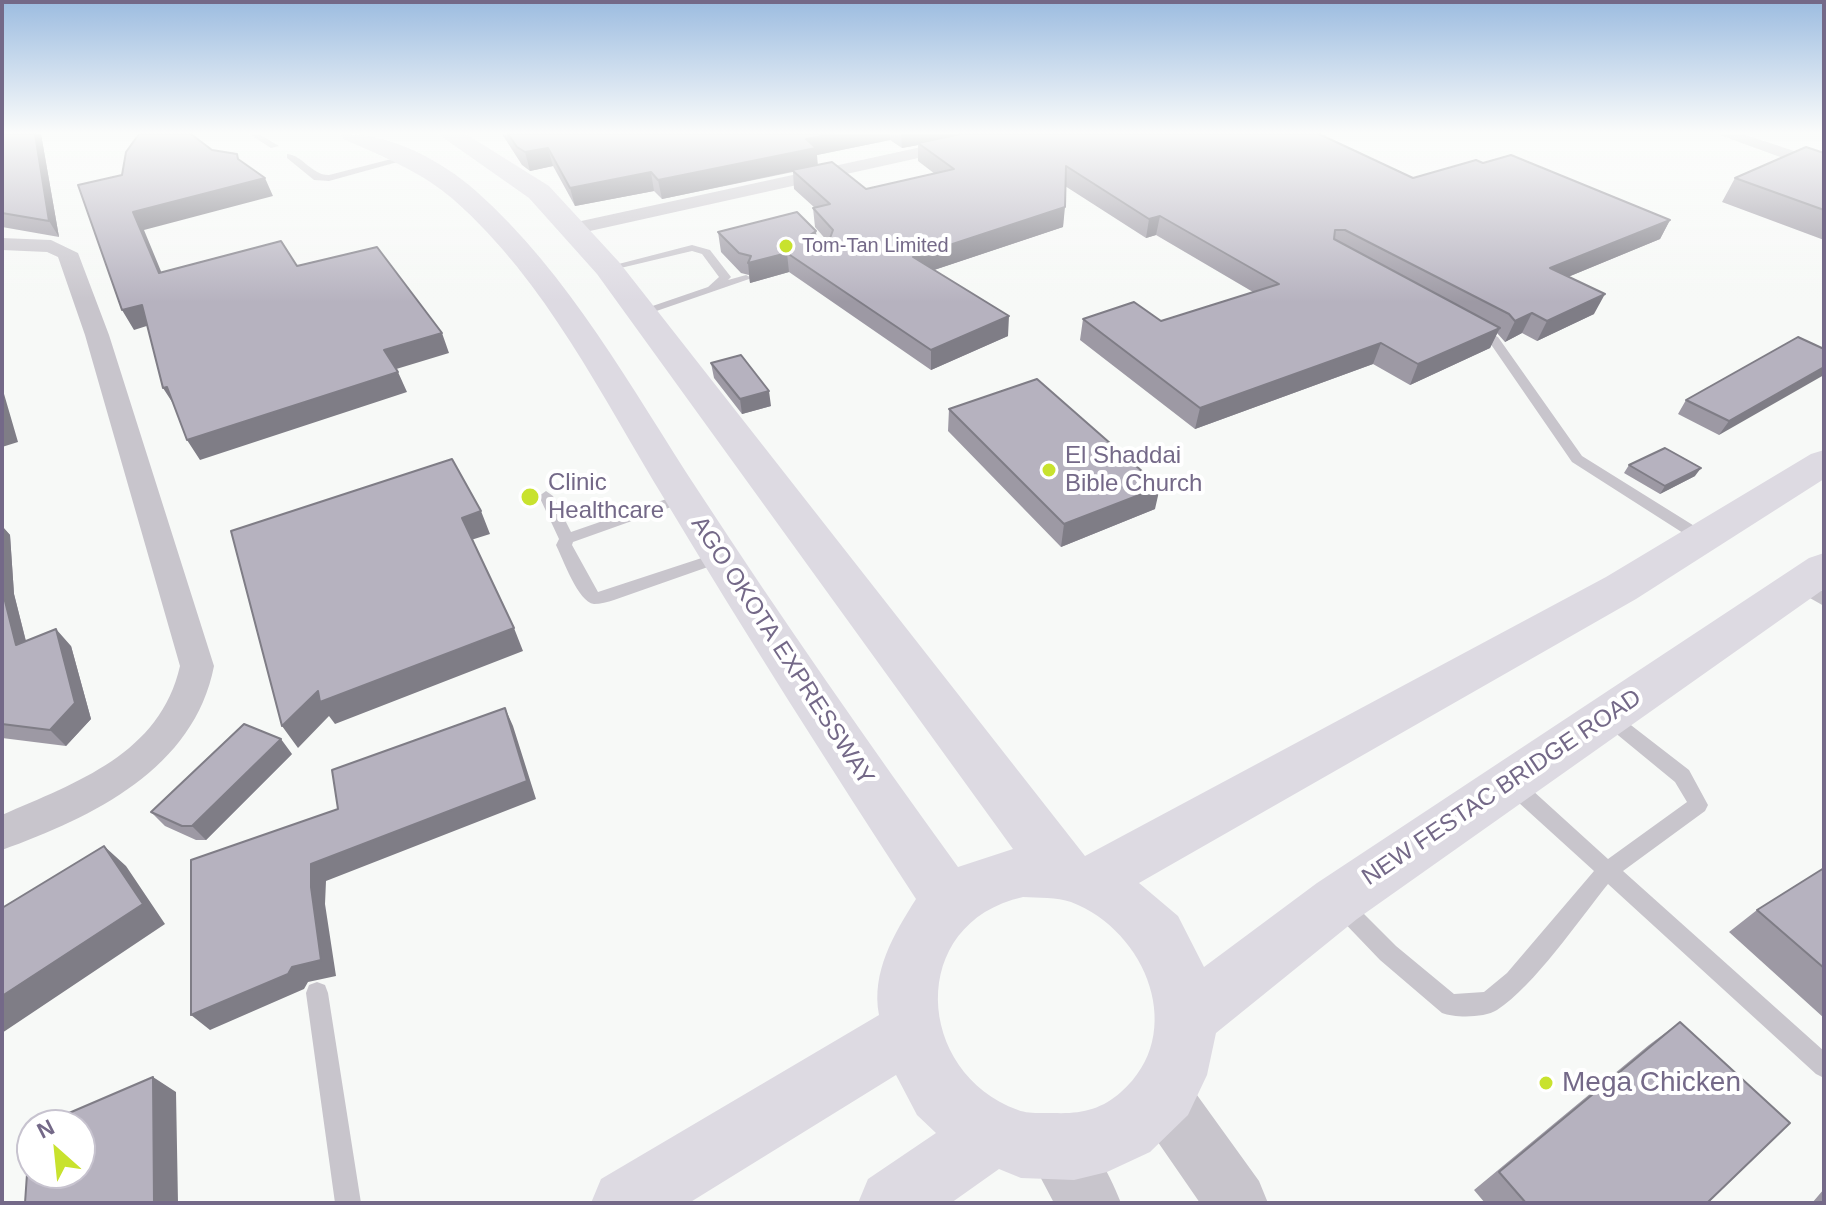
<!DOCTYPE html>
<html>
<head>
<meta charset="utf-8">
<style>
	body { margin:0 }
	#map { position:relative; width:1826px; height:1205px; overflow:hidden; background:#f7f9f7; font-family:Arial,sans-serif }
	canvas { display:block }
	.frame { position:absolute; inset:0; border:4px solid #746988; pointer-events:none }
	.north { position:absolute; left:16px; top:1109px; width:80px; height:80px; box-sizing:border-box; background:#fff; border:2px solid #c7c3cf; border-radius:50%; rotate:333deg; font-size:22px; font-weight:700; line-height:32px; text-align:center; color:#746988 }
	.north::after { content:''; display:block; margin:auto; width:28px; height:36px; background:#c8e22e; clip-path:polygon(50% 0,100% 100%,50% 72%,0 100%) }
</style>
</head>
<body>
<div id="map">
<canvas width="1826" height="1205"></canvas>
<div class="frame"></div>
<div class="north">N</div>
</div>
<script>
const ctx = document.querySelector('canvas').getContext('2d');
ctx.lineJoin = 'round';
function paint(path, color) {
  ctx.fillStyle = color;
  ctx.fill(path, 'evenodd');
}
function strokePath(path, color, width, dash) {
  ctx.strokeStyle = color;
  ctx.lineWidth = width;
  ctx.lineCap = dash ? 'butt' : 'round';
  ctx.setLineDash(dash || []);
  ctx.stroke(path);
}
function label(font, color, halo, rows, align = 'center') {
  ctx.font = font + ' Arial,sans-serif';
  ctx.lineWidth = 8;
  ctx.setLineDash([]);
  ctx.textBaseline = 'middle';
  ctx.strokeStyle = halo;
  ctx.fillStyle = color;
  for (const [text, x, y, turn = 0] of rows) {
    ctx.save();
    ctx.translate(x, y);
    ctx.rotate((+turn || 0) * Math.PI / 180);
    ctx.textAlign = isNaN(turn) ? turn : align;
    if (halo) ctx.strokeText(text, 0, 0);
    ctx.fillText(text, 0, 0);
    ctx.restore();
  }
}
const service = new Path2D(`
	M249,134h10l20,12 -8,2z
	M287,154c16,1 24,21 42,21l78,-20 5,3 -83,23 -15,-1 -27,-22z
	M692,245l18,5 21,27 -3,3 18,-5 6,3 -110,38 -4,-1v-4l70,-24 11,-10 -17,-23 -10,-3 -84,20 -5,-3z
	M1475,326l23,11 84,119 122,76 2,4 -2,4h-10l-122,-78 -82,-119 -19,-10v-6z
	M546,491l7,5 18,36 107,-37 5,-2 7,5 -2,3 -115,41 -1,3 26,47 122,-40 8,5 -3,4 -111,39c-6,2 -14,4 -20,4 -16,-2 -31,-45 -38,-59l3,-6 -20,-43z
	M1800,579l24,13v14l-30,-17 -2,-4z
	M1608,710l6,2 75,58 19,35 -3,6 -82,60 201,180v27l-8,-4 -208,-190c-29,36 -74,102 -111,126 -13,8 -42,8 -55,3l-62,-53 -46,-48 -3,-7 3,-7 7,-3 7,3 48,48 58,48 30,-2 23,-19 87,-102 -87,-79 -2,-6 2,-6 7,-2 7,2 87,79 79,-57 -12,-20 -73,-60 -3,-5 3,-5z
	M317,982l8,3 3,8 33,210h-26l-29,-210 3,-8z`);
const minor = new Path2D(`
	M981,134h32l-9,5 -432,96 -10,-6 10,-6z
	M1717,134h26l81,27v12z
	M2,238l49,2 27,13 31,82 105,331c-20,103 -121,151 -212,184v-35c75,-33 158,-61 178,-149l-95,-331 -27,-78 -11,-5 -45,-2z`);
const tertiary = new Path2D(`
	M1163,1069l21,8 75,104 9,22h-68l-58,-84 -8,-21 8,-21z
	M1056,1120c33,13 52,50 65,83h-67l-28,-53 9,-21z`);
const secondary = new Path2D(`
	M340,134c48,-2 100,25 136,57 94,84 155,197 223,301 83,127 170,252 259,375l55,-18 -416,-575 -68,-76 -91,-64h28l83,52 70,76 466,594 521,-279 205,-123 13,-4v29l-188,120 -497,284 39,33 26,51 113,-84 492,-325 15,-5v36l-467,330 -141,114 -9,42 -19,40 -38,37 -43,20 -33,8 -53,-2 -22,-9 -48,34h-93l10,-24 68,-46 -19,-18 -21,-40 -207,128h-98l10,-24 278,-164c-8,-43 15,-81 37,-116 -86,-132 -170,-264 -251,-399 -63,-103 -119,-219 -211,-300 -32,-28 -72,-44 -111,-61zM1023,897c15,1 34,0 48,5 76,29 117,132 50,190 -20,18 -41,22 -67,21 -12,0 -26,1 -36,-3 -103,-37 -112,-187 5,-213z`);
const wall = new Path2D(`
	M2,134h39l18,103 -57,-10z
	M502,134h817l94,44 70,-15 187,57 -10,19 -92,38 26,37 -57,27 -15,-8 -17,9 -8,-9 -7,15 -80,37 -37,-21 -178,65 -115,-89 3,-21 78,2 92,-29 -97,-57 -10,3 -81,-52 -2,41 -129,43 74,66 -77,34 -142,-98 -39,11 -1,-8 -8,-2 -20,-21 -3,-20 98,-1 1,13 11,-2 -13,-15 -2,-19h2l-21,-19 -1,-17 -131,27 -8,-8 -79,15 -22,-40 -23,5 -8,-6zM890,140l12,8 16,-3v16l17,13 -69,15 -49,-24v-10z
	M1824,153v87l-102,-38 13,-24z
	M1824,349l-105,86 -41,-21 8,-14z
	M711,363l60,43 -29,8 -28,-36z
	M949,409l206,100 -94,38 -113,-116z
	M1629,465l66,11 -35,18 -36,-21z
	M2,526l8,9 4,59 12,47 45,5 20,73 -25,27 -64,-8z
	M292,754l-86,86h-10l-31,-14 -14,-14z
	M1824,868v150l-95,-86 28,-22z
	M1680,1022l27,181h-222l-11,-13 175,-145z
	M1824,1189v14h-12z`);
const shadedWall = new Path2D(`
	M35,134h6l18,103 -10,-16z
	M833,134h57v6l-73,15 1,11 -156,33 -4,-19 148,-41z
	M901,134h67l-50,9v2l-16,3z
	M548,148l5,18 -23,5 -5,-19z
	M651,172l3,19 -79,15 -5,-18z
	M265,178l8,18 -129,34 26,63 -11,-20 -26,-61z
	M1065,207l-2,20 -150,50v-20z
	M1160,216l-4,19 -10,3 3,-19z
	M1670,220l-10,19 -119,49 9,-20z
	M816,231l1,19 -9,15 -1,-28z
	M787,253l2,19 -39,11 -2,-20z
	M1605,294l-11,20 -57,27 10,-20z
	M142,305l11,19 -19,6 -12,-20z
	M1532,313l-10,20 -17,9 10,-21z
	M1009,316l-1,20 -77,34v-20z
	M1500,328l-10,20 -80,37 8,-21z
	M442,333l7,20 -56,17 -9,-20z
	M1381,343l-8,21 -178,65 5,-21z
	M1824,367v8l-105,60 10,-14z
	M398,372l9,20 -207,68 -13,-20z
	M2,387l16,55 -16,5z
	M167,387l9,21 -13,-20z
	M769,391l2,15 -29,8 -2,-15z
	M1701,468l-6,8 -35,18 5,-8z
	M1160,487l-5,22 -94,38 3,-23z
	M481,511l9,23 -19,6 -9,-22z
	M2,526l8,9 4,59 17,68 -15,-17 -14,-56z
	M514,628l9,23 -188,73 -6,-8 -31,32 -16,-22 36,-35z
	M56,629l15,17 20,73 -25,27 -16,-16z
	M505,708l8,18 23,73 -210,82 -1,23 11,72 -28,6 -4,7 -94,41 -19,-15 120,-151z
	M281,739l11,15 -86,86 -14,-14z
	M104,846l22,20 39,58 -163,109v-37z
	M153,1077l23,15 2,111h-24z`);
const building = new Path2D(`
	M2,134h33l14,87 -47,-8z
	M139,134h52l21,16 25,4 1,5 27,19 -132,34 26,61 122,-32 16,25 80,-19 65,86 -58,17 14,22 -211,68 -20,-53 -4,1 -21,-83 -20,5 -44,-125 44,-10 4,-23z
	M508,134h325l-27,5 10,9 -158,32 -7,-8 -81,16 -22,-40 -23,4 -8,-5z
	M961,134h358l94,44 63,-18 7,3 28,-8 159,65 -120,48 55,26 -58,27 -15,-8 -17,8 -6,-7 -164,-84h-10l-1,9 166,89 -82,36 -37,-21 -181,65 -117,-89 51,-17 27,19 118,-37 -119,-68 -11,3 -83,-53 -1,41 -152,50 96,59 -78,34 -144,-97 -39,10 3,-7 -12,-3 -21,-21 79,-20 19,19 -9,6v9l22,-5 4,-11 -20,-22 17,-4 -38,-34 40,-8 34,27 88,-20 -36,-26z
	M1806,147l18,6v57l-89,-32z
	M1798,337l26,12v18l-95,54 -43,-21z
	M741,355l28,36 -29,8 -29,-36z
	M1037,379l123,108 -96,37 -115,-115z
	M1665,448l36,20 -36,18 -36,-21z
	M452,459l29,52 -19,7 52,110 -194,74 -2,-11 -36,35 -51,-195z
	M2,589l14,56 40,-16 19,74 -25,27 -48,-6z
	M505,708l22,73 -216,83v23l10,73 -29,7 -4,7 -97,41v-155l147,-51 -6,-39z
	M244,724l37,15 -89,87h-10l-31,-14z
	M104,846l39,58 -141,92v-88z
	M1824,868v100l-67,-58z
	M1680,1022l110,101 -83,80h-181l-27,-31z
	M153,1077l1,126h-129l5,-73 2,-1v44h48v-48h-39z`);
const markers = [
	[786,246,8,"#c8e22e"],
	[1049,470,8,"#c8e22e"],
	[530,497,10,"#c8e22e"],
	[1546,1083,8,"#c8e22e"]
];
const farPoinames = [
	["Tom-Tan Limited",802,246]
];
const poiNames = [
	["El Shaddai",1065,456],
	["Bible Church",1065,484],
	["Clinic",548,483],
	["Healthcare",548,511]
];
const streetNames = [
	["AGO OKOTA EXPRESSWAY",782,651,57],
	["NEW FESTAC BRIDGE ROAD",1502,788,-34]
];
const nearPoinames = [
	["Mega Chicken",1562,1083]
];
paint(service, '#c8c5cc');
paint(minor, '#c8c5cc');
paint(tertiary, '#c8c5cc');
paint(secondary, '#dddae2');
paint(wall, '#9d99a4');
paint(shadedWall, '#7f7d86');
paint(building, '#b6b2bf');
strokePath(building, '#7f7d86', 2);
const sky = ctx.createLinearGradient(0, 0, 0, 302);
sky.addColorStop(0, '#9cbce0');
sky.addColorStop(0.44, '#fbfcfb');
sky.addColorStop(1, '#fbfcfb00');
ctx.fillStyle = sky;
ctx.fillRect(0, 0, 1826, 302);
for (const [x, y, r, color] of markers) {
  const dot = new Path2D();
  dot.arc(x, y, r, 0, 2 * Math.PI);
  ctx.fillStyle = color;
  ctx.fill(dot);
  strokePath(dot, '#fff', 3);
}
label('20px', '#746988', '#fff', farPoinames, 'left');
label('24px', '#746988', '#fff', poiNames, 'left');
label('24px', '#746988', '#fff', streetNames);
label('28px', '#746988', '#fff', nearPoinames, 'left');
</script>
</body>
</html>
